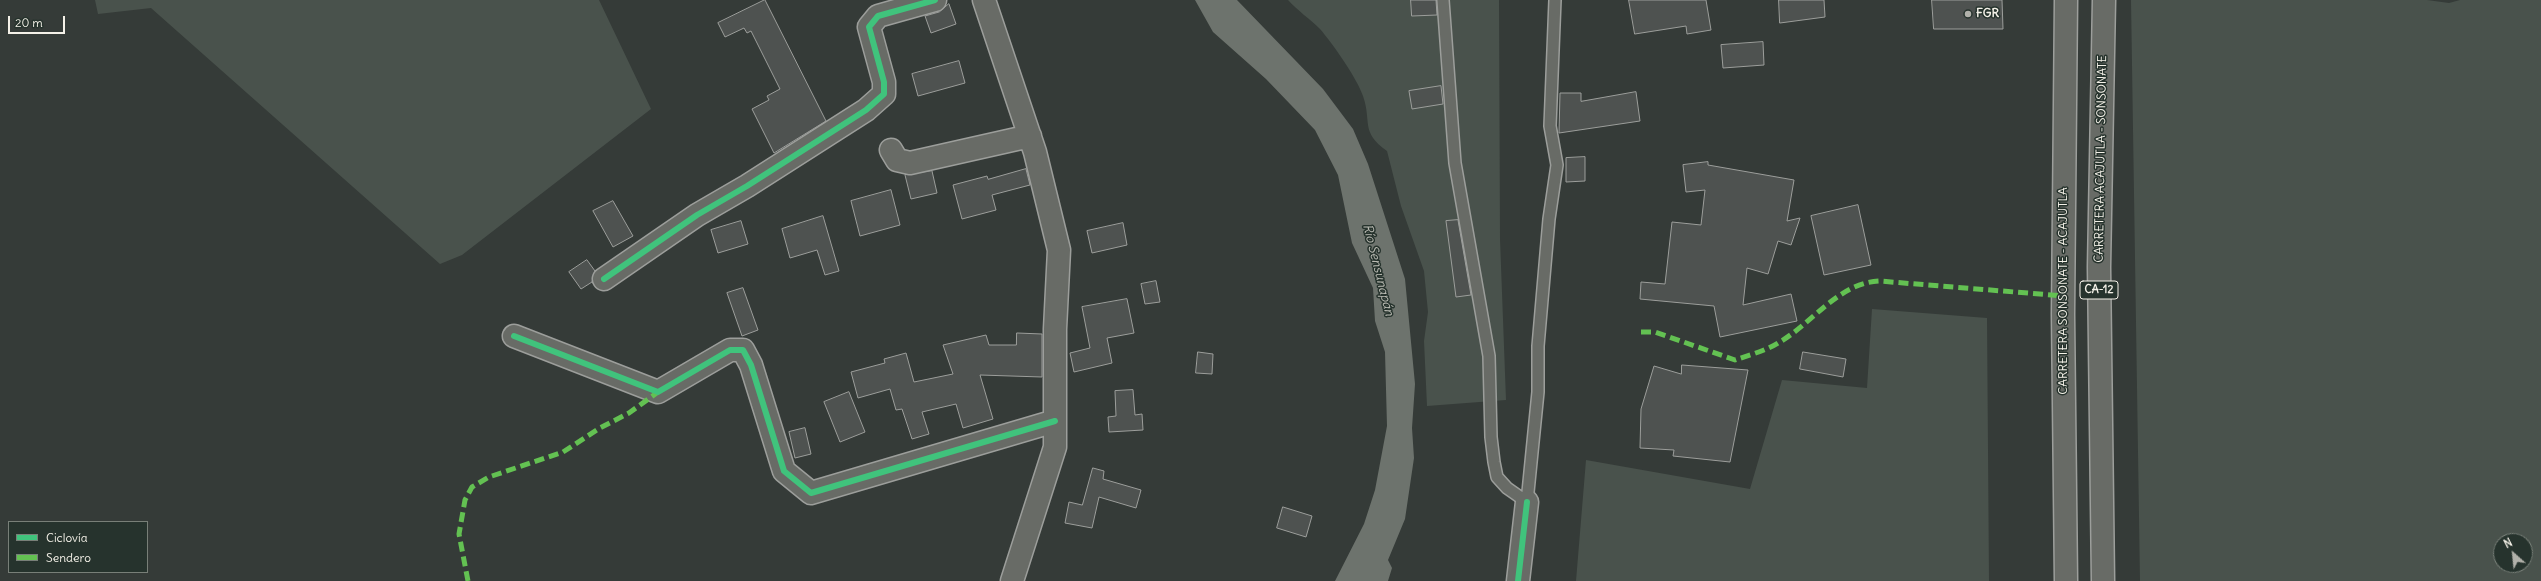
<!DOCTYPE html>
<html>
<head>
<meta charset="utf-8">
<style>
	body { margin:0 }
	#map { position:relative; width:2541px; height:581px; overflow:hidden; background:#353b38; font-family:Delius,sans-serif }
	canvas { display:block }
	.legend { position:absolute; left:8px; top:521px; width:140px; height:52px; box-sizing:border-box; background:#26332d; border:1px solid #787f78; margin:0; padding:5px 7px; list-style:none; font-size:12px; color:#f4f1e8 }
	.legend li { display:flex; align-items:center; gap:8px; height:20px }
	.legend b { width:20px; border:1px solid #787f78 }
	.north { position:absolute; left:2493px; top:533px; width:40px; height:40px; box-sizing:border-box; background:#26332d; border:1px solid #787f78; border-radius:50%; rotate:333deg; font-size:11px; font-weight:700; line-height:16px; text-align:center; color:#f4f1e8 }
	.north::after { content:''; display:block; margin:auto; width:14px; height:18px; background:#b1b1aa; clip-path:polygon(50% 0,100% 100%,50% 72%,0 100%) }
	.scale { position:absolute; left:8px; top:16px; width:57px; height:18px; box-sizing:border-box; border:2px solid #f4f1e8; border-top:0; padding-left:5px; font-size:12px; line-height:14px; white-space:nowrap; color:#f4f1e8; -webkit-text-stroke:3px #26332d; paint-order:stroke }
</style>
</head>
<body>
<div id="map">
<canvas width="2541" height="581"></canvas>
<ul class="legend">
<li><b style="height:5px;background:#40c37c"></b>Ciclovía</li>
<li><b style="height:5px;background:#63c152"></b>Sendero</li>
</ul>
<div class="north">N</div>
<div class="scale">20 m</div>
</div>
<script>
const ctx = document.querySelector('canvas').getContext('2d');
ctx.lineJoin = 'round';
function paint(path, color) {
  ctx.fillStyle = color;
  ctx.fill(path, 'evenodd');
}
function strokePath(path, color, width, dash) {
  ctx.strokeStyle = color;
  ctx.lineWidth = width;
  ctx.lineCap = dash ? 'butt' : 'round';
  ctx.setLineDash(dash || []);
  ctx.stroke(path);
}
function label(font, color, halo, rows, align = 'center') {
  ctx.font = font + ' Delius,sans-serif';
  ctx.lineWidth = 3;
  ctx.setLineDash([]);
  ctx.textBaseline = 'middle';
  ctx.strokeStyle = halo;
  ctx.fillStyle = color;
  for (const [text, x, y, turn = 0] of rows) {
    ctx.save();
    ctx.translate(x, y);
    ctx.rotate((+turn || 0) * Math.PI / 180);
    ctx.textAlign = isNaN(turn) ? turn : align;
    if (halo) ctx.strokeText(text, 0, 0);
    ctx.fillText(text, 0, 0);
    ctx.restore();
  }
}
const green = new Path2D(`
	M95,0h504l52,109 -189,146 -22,9 -289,-256 -53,6z
	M1288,0h211l1,239 6,161 -79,6 -3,-65 4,-29 -4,-41 -23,-65 -14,-55c-27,-19 -15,-29 -24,-55 -6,-18 -31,-53 -43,-67 -10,-10 -22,-18 -32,-29z
	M2131,0h296l22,3 11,-3h81v581h-401zM2501,541h24v24h-24z
	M1872,309l115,9 2,263h-413l10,-121 164,29 32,-109 85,8z`);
const water = new Path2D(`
	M1195,0h42l86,89 30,40 15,35 37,115 10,105 -3,44 2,30 -9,61 -17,41 4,8 -4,13h-53l29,-57 11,-34 12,-64 -2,-74 -10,-31 -2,-33 -21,-45 -14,-68 -23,-45 -49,-51 -53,-47z`);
const building = new Path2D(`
	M765,0l61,121 -52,32 -22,-44 17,-9 -2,-4 13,-7 -29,-58 -4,2 -3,-5 -19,9 -7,-14z
	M1411,0h25l1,15 -25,1z
	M1629,0h77l5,30 -24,4 -1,-8 -51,8z
	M1779,0h45l1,17 -45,6z
	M1932,0h70l1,29h-69z
	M949,4l7,20 -25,9 -6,-17 14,-4z
	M1763,42l1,23 -41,3 -2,-23z
	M959,61l6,22 -47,13 -6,-22z
	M1441,86l2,18 -31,5 -3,-18z
	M1636,92l4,29 -81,12 1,-40h21v8z
	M1585,157v24l-19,1v-24z
	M1708,162v3l86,15 -7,41 13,-3 -9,27 -13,-4 -10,33 -21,-6 -4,37 48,-11 6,27 -77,16 -6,-31 -74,-7 1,-17 24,2 7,-62 29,3 4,-35 -19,2 -3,-27z
	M1026,169l4,16 -38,10 4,15 -34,9 -9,-34 34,-9 1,3z
	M932,171l5,22 -26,6 -6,-24z
	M891,190l9,35 -40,11 -9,-35z
	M613,201l20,35 -20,11 -20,-36z
	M1858,205l13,60 -47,10 -13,-59z
	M823,216l16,55 -14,4 -8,-25 -27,8 -8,-29z
	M1458,220l13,75 -15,2 -10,-76z
	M741,221l7,23 -30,9 -7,-23z
	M1123,223l4,22 -35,8 -5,-22z
	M587,260l8,11 -3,11 -11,7 -12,-17z
	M1156,281l4,21 -15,2 -4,-20z
	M743,288l15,42 -16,6 -15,-43z
	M1127,299l7,34 -27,5 5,25 -38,9 -4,-19 20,-5 -8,-41z
	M1017,333l25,1v43l-62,-2 13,44 -30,9 -7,-24 -34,8 7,22 -17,5 -10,-30 -6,1 -6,-21 -32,9 -7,-26 34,-9 -1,-4 22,-6 8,29 39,-8 -10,-29 43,-10 3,10h27z
	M1198,352l15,2 -1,20 -16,-1z
	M1803,352l43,7 -3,18 -43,-8z
	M1682,365l66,5 -18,92 -57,-6 1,-6 -34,-2 1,-39 13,-43 27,8z
	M1133,390l2,25 7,-1 1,16 -34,2 -1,-15 8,-1 -1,-25z
	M849,392l16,40 -25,10 -16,-40z
	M805,428l6,26 -16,4 -6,-26z
	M1093,468l11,3 -1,8 38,11 -5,18 -37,-11 -7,31 -27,-5 4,-21 13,3z
	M1283,507l29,9 -6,21 -29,-9z`);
const service = new Path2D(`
	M1443,0l12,163 34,193 2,81 3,25 3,15 10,11 20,14 11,-110v-46l11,-127 8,-54 -7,-39 5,-126`);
const minor = new Path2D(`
	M984,0l51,152 24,98 -4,79v118l-43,134
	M891,150l6,10 13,3 120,-27
	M604,279l93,-64 50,-29 119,-76 18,-16v-12l-15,-55 9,-11 57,-16
	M514,336l144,56 72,-42h13l8,15 33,106 27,22 244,-72
	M1518,581l9,-79`);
const trunk = new Path2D(`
	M2066,0l-3,314 3,267
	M2103,581l-4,-314 5,-267`);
const quiet = new Path2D(`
	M1641,332h14l80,28c14,-5 30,-9 43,-17 34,-19 60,-60 101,-62l185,15
	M468,581l-9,-47 6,-34 7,-13 17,-10 74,-25 37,-24 29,-15 29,-21`);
const cycleway = new Path2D(`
	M604,279l93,-64 50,-29 119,-76 18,-16v-12l-15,-55 9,-11 57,-16
	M514,336l144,56 72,-42h13l8,15 33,106 27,22 244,-72
	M1518,581l9,-79`);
const markers = [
	[1968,14,4,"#b1b1aa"]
];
const shields = [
	[2099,290,38]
];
const shieldNames = [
	["CA-12",2099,290]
];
const poiNames = [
	["FGR",1976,14]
];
const streetNames = [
	["CARRETERA ACAJUTLA - SONSONATE",2101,159,-89],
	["CARRETERA SONSONATE - ACAJUTLA",2064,291,-90]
];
const waterNames = [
	["Río Sensunapán",1378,270,76]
];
paint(green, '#49524c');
paint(water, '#6d736d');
paint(building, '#4e5250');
strokePath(building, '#9c9e9b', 1);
strokePath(service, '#9c9e9b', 14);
strokePath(minor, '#9c9e9b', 25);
strokePath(trunk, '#9c9e9b', 25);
strokePath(service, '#686b66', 11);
strokePath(minor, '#686b66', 22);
strokePath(trunk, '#686b66', 22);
strokePath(quiet, '#63c152', 5, [10, 5]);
strokePath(cycleway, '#40c37c', 6);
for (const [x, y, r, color] of markers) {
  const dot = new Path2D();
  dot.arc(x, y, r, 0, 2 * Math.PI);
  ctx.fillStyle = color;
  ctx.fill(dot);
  strokePath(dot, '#26332d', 1.5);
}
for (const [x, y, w] of shields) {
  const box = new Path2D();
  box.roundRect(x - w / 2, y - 9, w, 18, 3);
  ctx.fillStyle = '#26332d';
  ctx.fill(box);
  strokePath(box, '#f4f1e8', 1);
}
label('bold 11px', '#f4f1e8', null, shieldNames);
label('bold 12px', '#f4f1e8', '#26332d', poiNames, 'left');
label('12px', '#f4f1e8', '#26332d', streetNames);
label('italic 13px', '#babbb3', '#26332d', waterNames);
</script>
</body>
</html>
